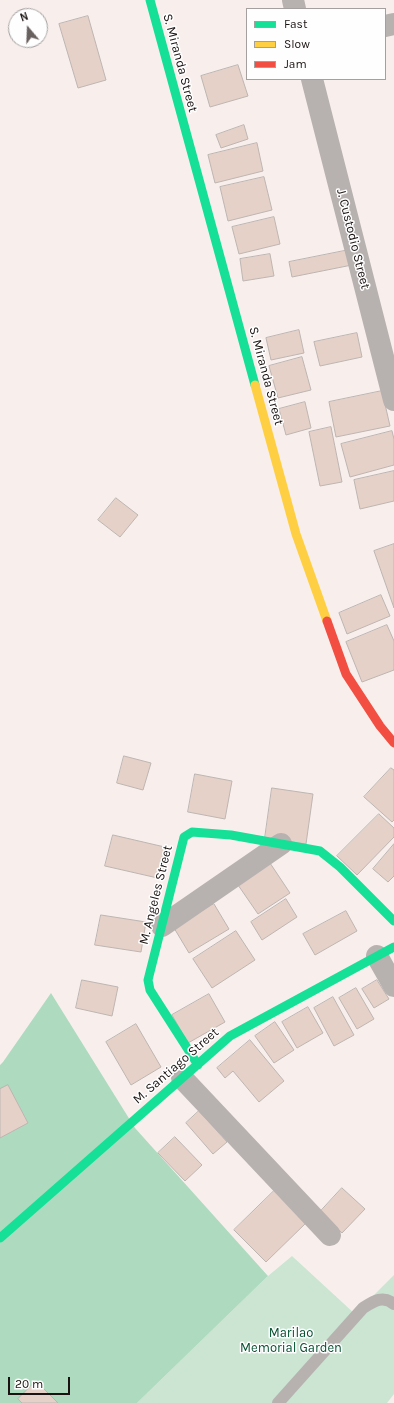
<!DOCTYPE html>
<html>
<head>
<meta charset="utf-8">
<style>
	body { margin:0 }
	#map { position:relative; width:394px; height:1403px; overflow:hidden; background:#f8efec; font-family:Karla,sans-serif }
	canvas { display:block }
	.legend { position:absolute; left:246px; top:8px; width:140px; height:72px; box-sizing:border-box; background:#fefefe; border:1px solid #a3a09f; margin:0; padding:5px 7px; list-style:none; font-size:12px; color:#1a1311 }
	.legend li { display:flex; align-items:center; gap:8px; height:20px }
	.legend b { width:20px; border:1px solid #a3a09f }
	.north { position:absolute; left:8px; top:8px; width:40px; height:40px; box-sizing:border-box; background:#fefefe; border:1px solid #a3a09f; border-radius:50%; rotate:341deg; font-size:11px; font-weight:700; line-height:16px; text-align:center; color:#1a1311 }
	.north::after { content:''; display:block; margin:auto; width:14px; height:18px; background:#68605e; clip-path:polygon(50% 0,100% 100%,50% 72%,0 100%) }
	.scale { position:absolute; left:8px; top:1377px; width:62px; height:18px; box-sizing:border-box; border:2px solid #1a1311; border-top:0; padding-left:5px; font-size:12px; line-height:14px; white-space:nowrap; color:#1a1311; -webkit-text-stroke:3px #fefefe; paint-order:stroke }
</style>
</head>
<body>
<div id="map">
<canvas width="394" height="1403"></canvas>
<ul class="legend">
<li><b style="height:5px;background:#16e098"></b>Fast</li>
<li><b style="height:5px;background:#ffcf43"></b>Slow</li>
<li><b style="height:5px;background:#f24e42"></b>Jam</li>
</ul>
<div class="north">N</div>
<div class="scale">20 m</div>
</div>
<script>
const ctx = document.querySelector('canvas').getContext('2d');
ctx.lineJoin = 'round';
function paint(path, color) {
  ctx.fillStyle = color;
  ctx.fill(path, 'evenodd');
}
function strokePath(path, color, width, dash) {
  ctx.strokeStyle = color;
  ctx.lineWidth = width;
  ctx.lineCap = dash ? 'butt' : 'round';
  ctx.setLineDash(dash || []);
  ctx.stroke(path);
}
function label(font, color, halo, rows, align = 'center') {
  ctx.font = font + ' Karla,sans-serif';
  ctx.lineWidth = 3;
  ctx.setLineDash([]);
  ctx.textBaseline = 'middle';
  ctx.strokeStyle = halo;
  ctx.fillStyle = color;
  for (const [text, x, y, turn = 0] of rows) {
    ctx.save();
    ctx.translate(x, y);
    ctx.rotate((+turn || 0) * Math.PI / 180);
    ctx.textAlign = isNaN(turn) ? turn : align;
    if (halo) ctx.strokeText(text, 0, 0);
    ctx.fillText(text, 0, 0);
    ctx.restore();
  }
}
const green = new Path2D(`
	M292,1256l63,58 39,-39v119l-7,9h-250l131,-127z`);
const forest = new Path2D(`
	M51,993l84,135 133,148 -131,127h-137v-338l3,-3z`);
const building = new Path2D(`
	M88,16l18,64 -28,8 -19,-64z
	M238,65l10,31 -38,11 -9,-31z
	M244,125l4,14 -27,9 -5,-13z
	M257,143l6,28 -48,12 -7,-28z
	M264,177l8,33 -44,11 -8,-34z
	M274,217l6,27 -41,10 -7,-27z
	M349,250l3,15 -60,12 -3,-15z
	M270,254l4,22 -31,5 -3,-22z
	M299,330l5,23 -33,7 -5,-22z
	M357,333l5,24 -42,9 -6,-24z
	M302,357l9,33 -33,8 -9,-32z
	M382,391l8,35 -54,11 -7,-35z
	M305,402l6,26 -25,7 -7,-26z
	M331,427l11,55 -22,4 -11,-54z
	M392,431l2,8v26l-44,12 -9,-33z
	M394,471v30l-34,8 -6,-29z
	M116,498l22,17 -18,22 -22,-17z
	M394,544v64l-20,-57z
	M381,595l9,21 -43,18 -8,-21z
	M387,625l7,16v29l-32,12 -16,-40z
	M124,756l27,7 -8,27 -26,-7z
	M391,768l3,2v50l-2,2 -28,-25z
	M195,774l37,7 -7,38 -37,-7z
	M272,788l41,6 -7,50 -41,-6z
	M379,814l15,14v9l-37,38 -20,-19z
	M113,835l56,13 -7,31 -57,-13z
	M394,844v32l-6,6 -15,-13z
	M270,863l20,30 -32,21 -20,-29z
	M286,899l11,18 -35,23 -11,-18z
	M214,904l15,25 -40,24 -15,-25z
	M346,911l11,20 -42,24 -12,-21z
	M101,915l45,7 -5,30 -46,-7z
	M236,931l19,29 -43,28 -19,-29z
	M82,980l36,7 -6,29 -36,-8z
	M377,980l12,19 -15,9 -12,-19z
	M356,988l18,31 -17,10 -18,-31z
	M209,994l16,28 -37,21 -16,-28z
	M333,997l21,38 -20,11 -20,-38z
	M308,1007l15,26 -26,15 -15,-26z
	M275,1022l19,28 -20,13 -19,-27z
	M136,1024l25,43 -30,18 -25,-43z
	M250,1040l34,41 -25,21 -26,-31 -8,7 -8,-10z
	M8,1085l20,38 -28,15v-49z
	M199,1111l28,31 -14,12 -27,-31z
	M175,1137l27,28 -17,16 -27,-28z
	M342,1188l23,21 -23,24 -22,-21z
	M275,1190l32,32 -41,40 -32,-32z
	M36,1381l22,22h-36l-4,-4z`);
const lane = new Path2D(`
	M278,1403l85,-95c11,-7 20,-13 31,-4`);
const street = new Path2D(`
	M293,0l2,9
	M385,26l9,-2
	M312,79l82,321
	M162,926l119,-82
	M377,956l17,30
	M182,1078l148,157`);
const fast = new Path2D(`
	M150,0l105,385
	M198,1065l-48,-75 -2,-10 36,-143 8,-5 39,3 89,16 20,16 54,54
	M0,1238l230,-202 164,-89`);
const slow = new Path2D(`
	M255,385l41,149 31,87`);
const jam = new Path2D(`
	M327,621l19,53 34,52 14,17`);
const streetNames = [
	["S. Miranda Street",180,63,75],
	["J. Custodio Street",353,239,76],
	["S. Miranda Street",266,376,75],
	["M. Angeles Street",156,895,-76],
	["M. Santiago Street",176,1066,-41]
];
const parkNames = [
	["Marilao",291,1333],
	["Memorial Garden",291,1348]
];
paint(green, '#cbe5d2');
paint(forest, '#aedbbf');
paint(building, '#e5d1c8');
strokePath(building, '#bdb5b2', 1);
strokePath(lane, '#b7b2b0', 12);
strokePath(street, '#b7b2b0', 22);
strokePath(fast, '#16e098', 9);
strokePath(slow, '#ffcf43', 9);
strokePath(jam, '#f24e42', 9);
label('13px', '#1a1311', '#fefefe', streetNames);
label('13px', '#065031', '#fefefe', parkNames);
</script>
</body>
</html>
